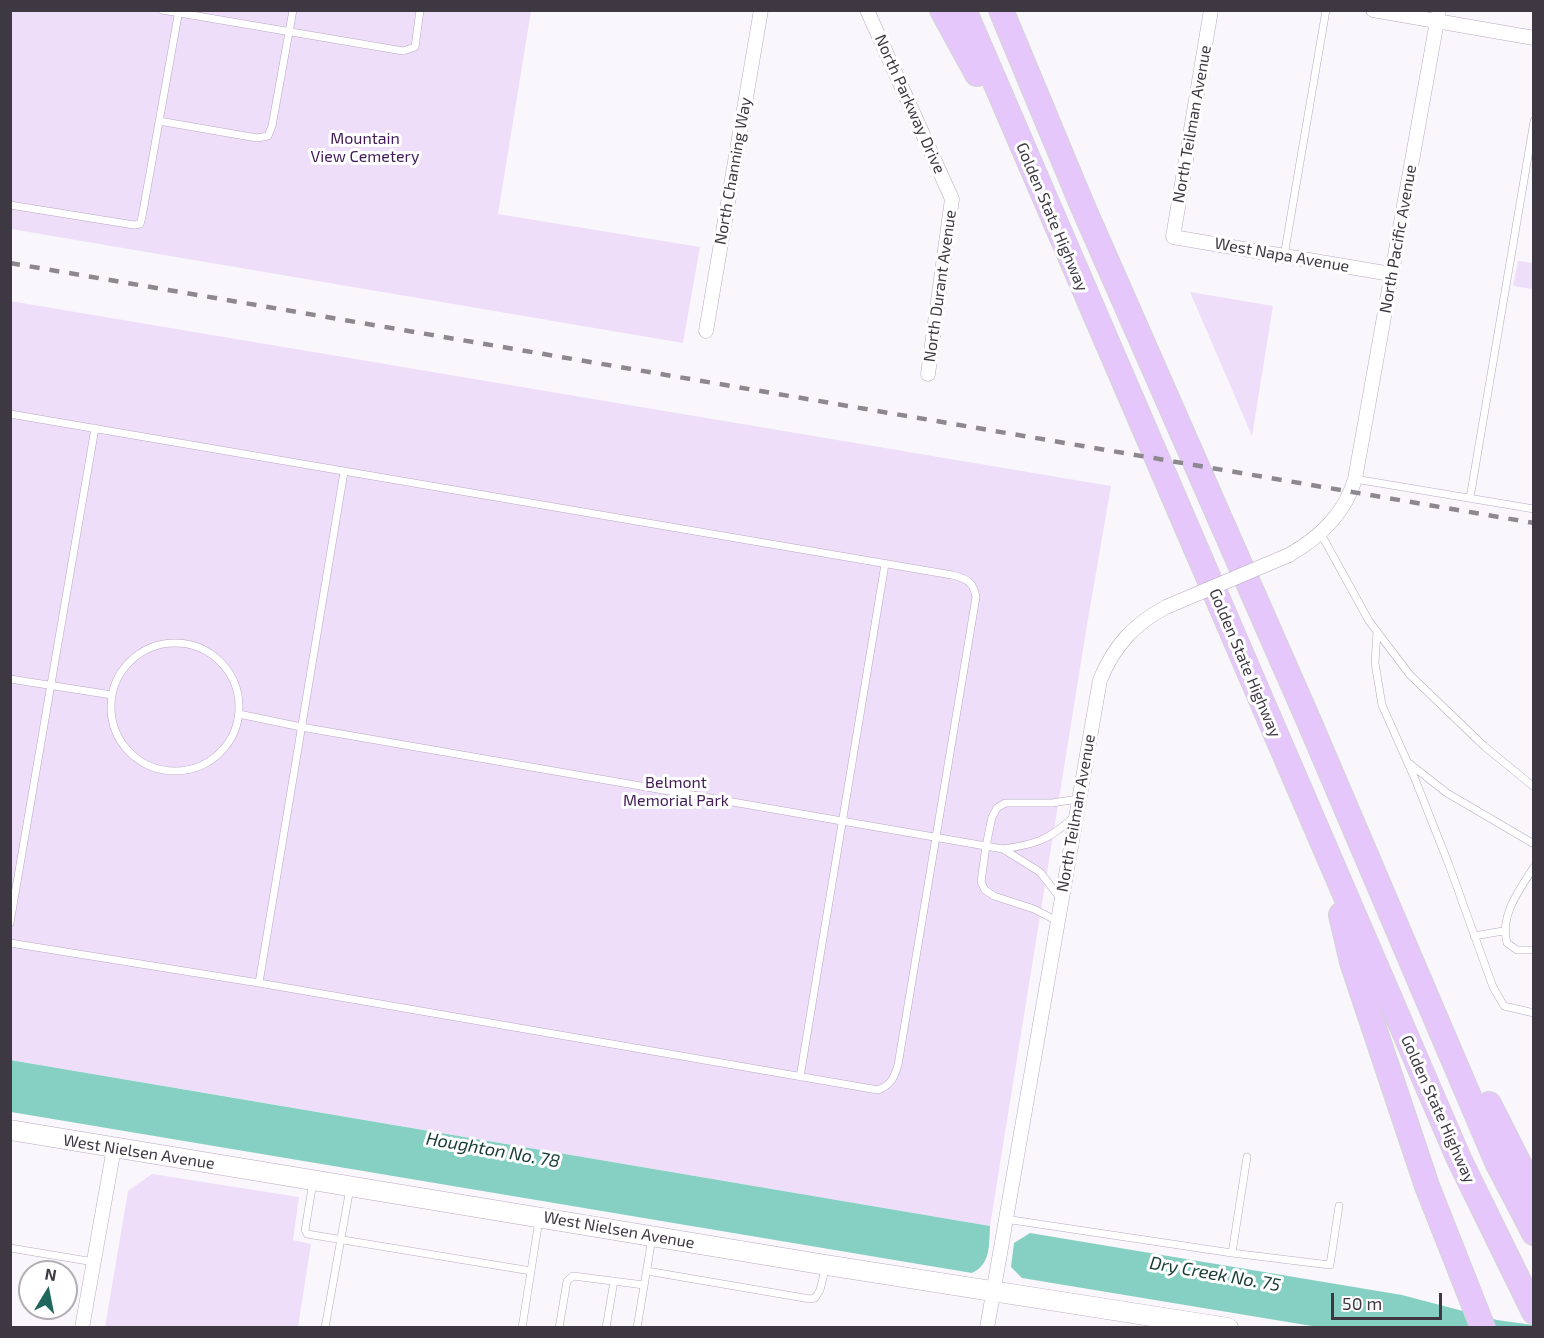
<!DOCTYPE html>
<html>
<head>
<meta charset="utf-8">
<style>
	body { margin:0 }
	#map { position:relative; width:1544px; height:1338px; overflow:hidden; background:#faf7fc; font-family:"Exo 2",sans-serif }
	canvas { display:block }
	.frame { position:absolute; inset:0; border:12px solid #3e3843; pointer-events:none }
	.north { position:absolute; left:18px; top:1260px; width:60px; height:60px; box-sizing:border-box; background:#fff; border:2px solid #b2afb4; border-radius:50%; rotate:10deg; font-size:16px; font-weight:700; line-height:24px; text-align:center; color:#3e3843 }
	.north::after { content:''; display:block; margin:auto; width:21px; height:27px; background:#1f675d; clip-path:polygon(50% 0,100% 100%,50% 72%,0 100%) }
	.scale { position:absolute; left:1331px; top:1293px; width:111px; height:27px; box-sizing:border-box; border:3px solid #3e3843; border-top:0; padding-left:8px; font-size:18px; line-height:21px; white-space:nowrap; color:#3e3843; -webkit-text-stroke:4px #fff; paint-order:stroke }
</style>
</head>
<body>
<div id="map">
<canvas width="1544" height="1338"></canvas>
<div class="frame"></div>
<div class="north">N</div>
<div class="scale">50 m</div>
</div>
<script>
const ctx = document.querySelector('canvas').getContext('2d');
ctx.lineJoin = 'round';
function paint(path, color) {
  ctx.fillStyle = color;
  ctx.fill(path, 'evenodd');
}
function strokePath(path, color, width, dash) {
  ctx.strokeStyle = color;
  ctx.lineWidth = width;
  ctx.lineCap = dash ? 'butt' : 'round';
  ctx.setLineDash(dash || []);
  ctx.stroke(path);
}
function label(font, color, halo, rows, align = 'center') {
  ctx.font = font + ' "Exo 2",sans-serif';
  ctx.lineWidth = 6;
  ctx.setLineDash([]);
  ctx.textBaseline = 'middle';
  ctx.strokeStyle = halo;
  ctx.fillStyle = color;
  for (const [text, x, y, turn = 0] of rows) {
    ctx.save();
    ctx.translate(x, y);
    ctx.rotate((+turn || 0) * Math.PI / 180);
    ctx.textAlign = isNaN(turn) ? turn : align;
    if (halo) ctx.strokeText(text, 0, 0);
    ctx.fillText(text, 0, 0);
    ctx.restore();
  }
}
const green = new Path2D(`
	M10,11h521l-33,203 202,33 -17,96 -672,-114z
	M1518,261l15,2v26l-20,-3z
	M1190,292l83,14 -21,130z
	M10,301l1101,185 -24,139 -97,601 -979,-166z
	M152,1174l147,23 -6,43 18,4 -13,83h-193l23,-136z`);
const water = new Path2D(`
	M10,1060l980,166c-1,19 1,38 -18,47l-961,-161z
	M1030,1233l372,62 95,25 36,5v2h-215l-296,-49 -11,-11 3,-24z`);
const lane = new Path2D(`
	M162,10l241,41 12,-4 5,-37
	M159,121l98,17 11,-2 4,-10 21,-116
	M10,205l124,20 6,-1 2,-7 37,-207
	M1284,256l42,-246
	M10,414l942,161c15,4 21,6 24,22l-78,468c-4,13 -7,20 -20,25l-619,-107 -249,-40
	M1355,479l179,30
	M1470,498l64,-377
	M1321,534l48,87 41,54 74,71 50,41
	M1377,632l-2,31 7,42 33,74 34,86 44,122 11,19 30,7
	M111 707a64 64 0 1 1 128 0a64 64 0 1 1-128 0Z
	M10,679l102,16
	M239,714l62,13 702,122 37,23 20,26
	M1410,764l37,29 87,51
	M1003,849c34,-5 45,-9 70,-31
	M1534,867c-14,22 -35,49 -27,76l10,7h17
	M1057,921l-23,-12 -40,-13 -9,-6 -4,-8 5,-36 6,-29 5,-9 8,-5h47l26,-4
	M10,923l85,-495
	M1474,936l29,-5
	M259,983l85,-511
	M800,1077l85,-513
	M313,1182l-8,48 2,4 224,37
	M1005,1219l227,34 15,-96
	M10,1248l84,14
	M1232,1253l98,12 9,-59
	M647,1271l163,28 5,-1 5,-8 6,-24
	M325,1328l25,-140
	M522,1328l17,-108
	M559,1328l8,-47 6,-5 71,9
	M606,1328l8,-47
	M637,1328l15,-90`);
const street = new Path2D(`
	M867,10l85,189 -24,175
	M1211,10l-38,227 218,37
	M1373,10l161,28
	M706,331l55,-321
	M1289,555c31,-18 56,-41 66,-76l84,-469
	M82,1328l32,-180
	M987,1328l113,-648c14,-34 34,-56 66,-73`);
const secondary = new Path2D(`
	M10,1130l816,135 402,63`);
const highway = new Path2D(`
	M942,10l35,64
	M964,10l495,1149 75,153
	M1001,10l82,197 225,512 189,443 37,71
	M1341,915l11,47 75,224 56,142
	M1489,1104l45,89`);
const rail = new Path2D(`
	M10,263l1524,260`);
const streetBridge = new Path2D(`
	M1166,607l123,-52`);
const streetNames = [
	["North Parkway Drive",910,104,66],
	["North Teilman Avenue",1192,124,-80],
	["North Channing Way",733,171,-80],
	["Golden State Highway",1052,217,67],
	["North Pacific Avenue",1398,239,-80],
	["West Napa Avenue",1282,255,10],
	["North Durant Avenue",940,286,-82],
	["Golden State Highway",1245,663,67],
	["North Teilman Avenue",1076,813,-80],
	["Golden State Highway",1438,1109,66],
	["West Nielsen Avenue",139,1152,9],
	["West Nielsen Avenue",619,1230,10]
];
const parkNames = [
	["Mountain",365,139],
	["View Cemetery",365,157],
	["Belmont",676,783],
	["Memorial Park",676,801]
];
const waterNames = [
	["Houghton No. 78",493,1150,10],
	["Dry Creek No. 75",1215,1274,10]
];
paint(green, '#eedefa');
paint(water, '#85d0c3');
strokePath(lane, '#b7a9c2', 8);
strokePath(street, '#b7a9c2', 15);
strokePath(secondary, '#b7a9c2', 21);
strokePath(highway, '#d5d3d6', 26);
strokePath(lane, '#fff', 7);
strokePath(street, '#fff', 14);
strokePath(secondary, '#fff', 20);
strokePath(highway, '#e5c7fc', 24);
strokePath(rail, '#8d8890', 4.5, [10, 10]);
strokePath(streetBridge, '#b7a9c2', 15, []);
strokePath(streetBridge, '#fff', 14);
label('16px', '#3e3843', '#fff', streetNames);
label('16px', '#421c58', '#fff', parkNames);
label('italic 18px', '#183c36', '#fff', waterNames);
</script>
</body>
</html>
